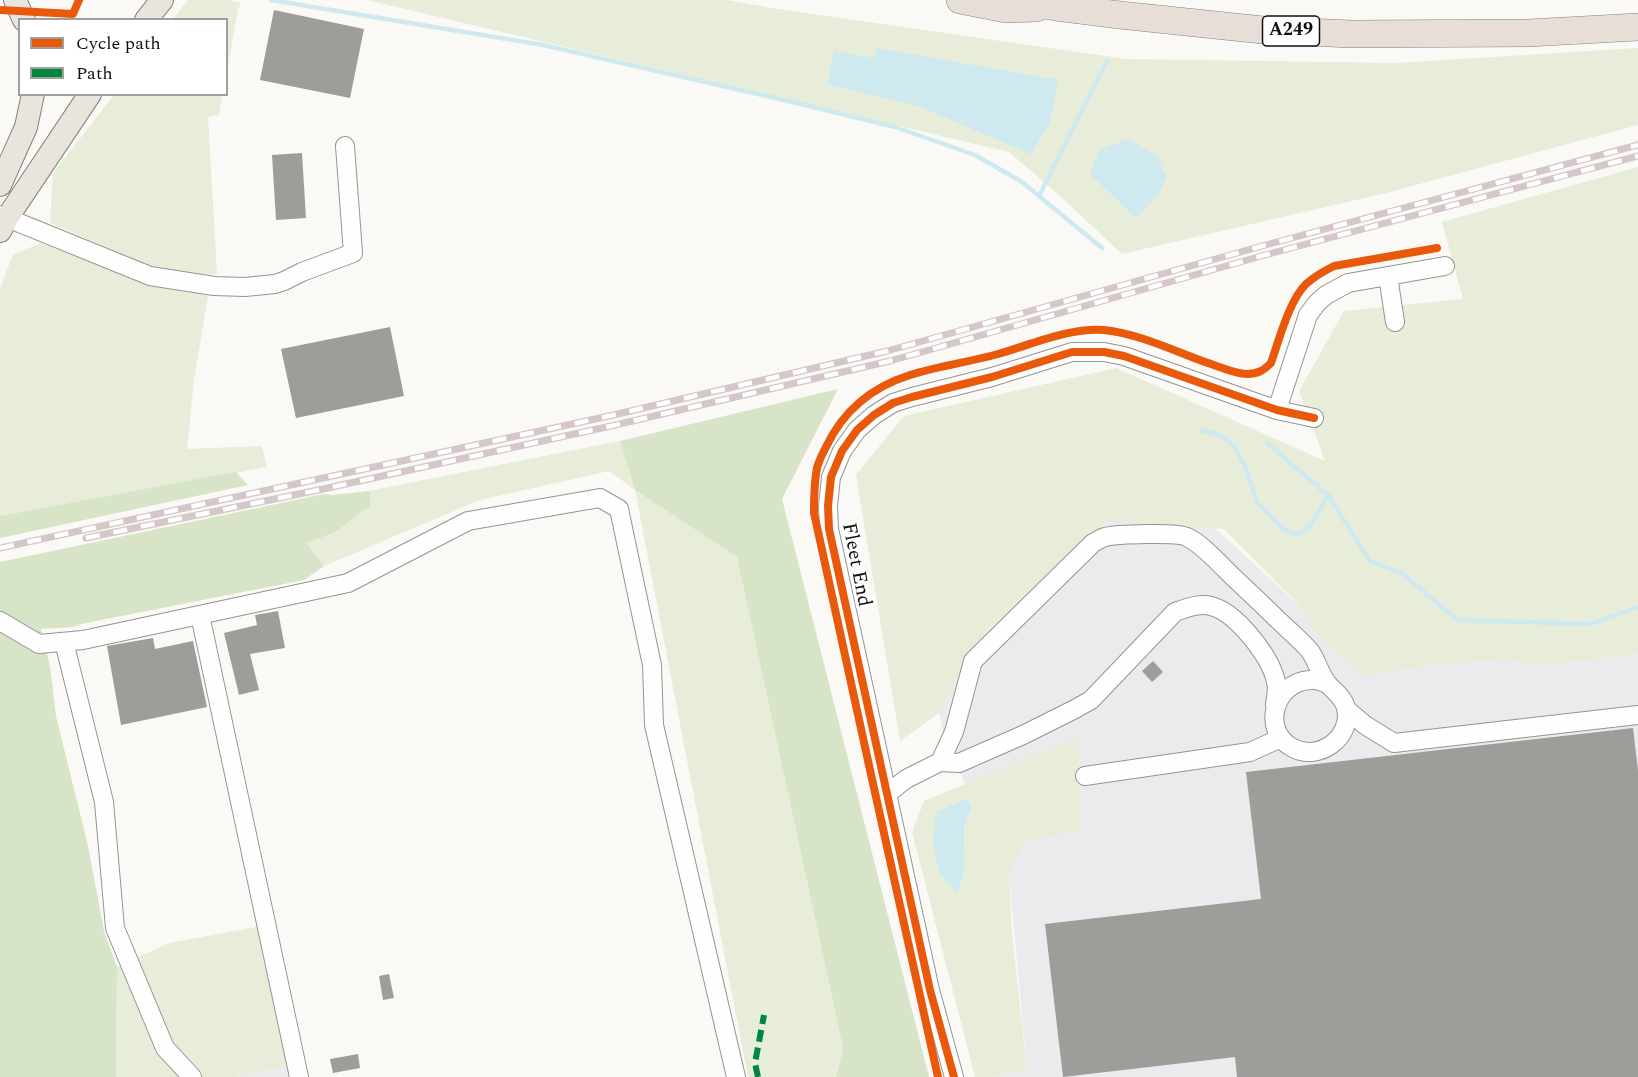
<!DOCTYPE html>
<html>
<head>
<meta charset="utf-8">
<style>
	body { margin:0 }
	#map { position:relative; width:1638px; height:1077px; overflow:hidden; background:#faf9f5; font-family:Spectral,serif }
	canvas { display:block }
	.legend { position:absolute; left:18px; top:18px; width:210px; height:78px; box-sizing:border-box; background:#fff; border:2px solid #9f9f9f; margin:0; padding:8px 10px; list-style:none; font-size:18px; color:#0f0f0f }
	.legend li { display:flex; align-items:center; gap:12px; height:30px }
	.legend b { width:30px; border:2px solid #9f9f9f }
</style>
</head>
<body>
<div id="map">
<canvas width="1638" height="1077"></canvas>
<ul class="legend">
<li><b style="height:8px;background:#e8590c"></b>Cycle path</li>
<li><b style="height:8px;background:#00873e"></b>Path</li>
</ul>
</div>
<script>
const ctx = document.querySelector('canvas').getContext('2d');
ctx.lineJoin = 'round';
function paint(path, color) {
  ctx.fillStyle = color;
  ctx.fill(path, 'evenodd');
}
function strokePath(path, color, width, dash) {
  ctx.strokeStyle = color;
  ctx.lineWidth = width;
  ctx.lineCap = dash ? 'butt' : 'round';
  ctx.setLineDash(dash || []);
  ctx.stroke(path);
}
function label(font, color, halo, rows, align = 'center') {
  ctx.font = font + ' Spectral,serif';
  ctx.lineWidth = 6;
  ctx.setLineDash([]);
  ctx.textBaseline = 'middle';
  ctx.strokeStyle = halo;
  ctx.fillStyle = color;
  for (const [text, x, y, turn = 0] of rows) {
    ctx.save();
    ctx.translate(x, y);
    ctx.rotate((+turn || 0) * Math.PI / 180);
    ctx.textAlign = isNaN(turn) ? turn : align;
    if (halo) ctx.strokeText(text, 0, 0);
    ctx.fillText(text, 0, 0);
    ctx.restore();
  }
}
const industrial = new Path2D(`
	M920,444l282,72 100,92 16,30 45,38 70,-11 75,-6 24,8 106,-13v423h-645l34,-8 -18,-194 -65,-135 -31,-171z
	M289,1065l2,12h-54z`);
const green = new Path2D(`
	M188,0h41l12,3 -3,6 -11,62 -1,-51 -53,-1z
	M367,0h360l51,9 348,50 270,4 242,-15v77l-252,68 -264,61 -63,-59 -50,-43z
	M114,95h108l-3,20 -11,2 9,157 -19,1 -34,-3 -114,-49 3,-50z
	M1638,167v487l-106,13 -24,-8 -75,6 -70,11 -45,-38 -16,-30 -78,-79 -117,-8 -136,126 -32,66 -39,28 -44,-266 48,-59 212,-48 209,93 -26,-70 45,-80 119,-12 -21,-77z
	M40,243l103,37 65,16 -14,83 -7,70 75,-3 5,21 -267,49v-228l13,-33z
	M620,441l15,49 102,66 106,492 -7,29h-88l-113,-587 -26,-19 -129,29 -156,66 -18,-23 57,-51z
	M1079,737l1,93 -56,12 -15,33 3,58 15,136 -34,8h-18l-63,-245 12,-31zM967,799l5,8 -8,18 1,43 -8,25z
	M262,926l27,139 -52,12h-121l1,-110 52,-24z`);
const forest = new Path2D(`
	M838,389l-56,110 147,578h-93l7,-29 -106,-491 -102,-67 -15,-49z
	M236,472l12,13 -248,53v-22z
	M370,491v15l-35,26 -29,11 18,23 -20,14 -223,44 -8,3 -32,2 9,37 6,50 32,130 16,85 13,36 -1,110h-116v-515l324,-68 8,1z`);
const water = new Path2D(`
	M877,48l181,32 -8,42 -19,32 -113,-48 -58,-14 -33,-7 7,-34 40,7z
	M1128,139l28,17 11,21 -9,18 -22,23 -46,-44 9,-24z
	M967,799l5,8 -8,18 1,43 -7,25 -18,-18 -7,-30 3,-33z`);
const stream = new Path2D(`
	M271,0l272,45 241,55 111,27 80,28 47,27 80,66
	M1039,196l68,-135
	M1201,430l19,5 14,11 11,20 12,36 25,26 15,7 13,-8 18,-32
	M1267,443l61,52 42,66 33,13 54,46 134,4 47,-17`);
const building = new Path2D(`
	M274,10l90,19 -14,69 -90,-18z
	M302,153l4,65 -30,2 -4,-65z
	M390,327l14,69 -108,22 -15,-69z
	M278,611l7,37 -35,6 9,36 -20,5 -15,-62 33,-8 -2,-10z
	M153,638l2,11 38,-8 14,66 -86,18 -14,-79z
	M1153,661l10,11 -11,10 -10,-11z
	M1633,728l5,42v307h-401l-2,-20 -172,20 -18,-153 216,-25 -15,-127z
	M389,974l5,24 -11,2 -4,-24z
	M358,1054l2,14 -27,5 -3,-14z`);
const minor = new Path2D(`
	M0,215l150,61 64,10 31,1 30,-3 9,-3 18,-9 51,-19 -8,-107
	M1388,276l7,46
	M1277,410l31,-95 9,-12 9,-8 22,-12 97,-17
	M200,615l99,462
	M0,621l39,23 44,-4 265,-57 120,-62 132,-23 19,11 33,156 2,60 82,352
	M64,642l40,160 11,126 50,120 27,29
	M1346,709l19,16 29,18 244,-28
	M940,762l14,-30 19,-71 120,-118c4,-2 8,-5 12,-6 11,-3 73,-5 82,0 13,6 27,21 38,32 16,16 33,31 49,47 12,12 26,23 36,35 7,10 10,23 17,32 7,9 16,13 19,25 7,29 -27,54 -53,40 -33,-17 -19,-66 17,-68 6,-1 12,2 18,4
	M1085,776l165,-24 31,-14
	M887,794l19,-15 34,-17 19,1 64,-28 52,-26 16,-9 84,-88c12,-4 24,-9 36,-6 25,6 60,51 65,76 2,6 0,15 -1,23
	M954,1077l-24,-87 -101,-461 -1,-23 3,-29 11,-26 15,-21 17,-15 19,-12 19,-6 80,-20 80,-25h32l20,4 153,54 37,8`);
const major = new Path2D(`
	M15,0l9,20
	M146,20l16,-20
	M0,185l26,-58 7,-33
	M0,231l7,-13 83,-124`);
const highway = new Path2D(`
	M960,0l46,9 31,-1
	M1019,0l37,7 64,8 143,15 88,4 177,-1 110,-6`);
const rail = new Path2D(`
	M86,538l237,-49 288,-63 279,-65 375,-106 373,-99
	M0,548l609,-132 278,-65 375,-105 376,-101`);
const quiet = new Path2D(`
	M758,1077l-3,-14 9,-48`);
const cycleway = new Path2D(`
	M0,10l73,4 6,-14
	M938,1077l-66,-298 -58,-266c0,-16 0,-30 3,-45 2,-8 6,-15 9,-21 17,-36 46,-60 84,-72 29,-9 59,-13 88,-21 32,-9 73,-27 106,-24 36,4 70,21 104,33 12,4 27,11 39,11 11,0 17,-4 24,-11 8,-23 18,-62 35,-79 8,-7 18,-13 28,-18l103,-18
	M954,1077l-24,-87 -101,-461 -1,-23 3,-29 11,-26 15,-21 17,-15 19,-12 19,-6 80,-20 80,-25h32l20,4 153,54 37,8`);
const shields = [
	[1291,31,57]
];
const shieldNames = [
	["A249",1291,31]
];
const streetNames = [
	["Fleet End",855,565,79]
];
paint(industrial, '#eceaec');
paint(green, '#e7edd8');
paint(forest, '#d8e4c7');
paint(water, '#cfe9f1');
strokePath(stream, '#cfe9f1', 4.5);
paint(building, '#9e9d9a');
strokePath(minor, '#959493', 20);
strokePath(major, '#828280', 24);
strokePath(highway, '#828280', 28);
strokePath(minor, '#fefefe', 18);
strokePath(major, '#eae5dc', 22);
strokePath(highway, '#e7ded8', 27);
strokePath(rail, '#d5c7c9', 7);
strokePath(rail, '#fff', 4.5, [14]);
strokePath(quiet, '#00873e', 6, [12, 6]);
strokePath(cycleway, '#e8590c', 8);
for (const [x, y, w] of shields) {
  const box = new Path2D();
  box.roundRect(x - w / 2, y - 15, w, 30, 4.5);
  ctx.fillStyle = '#fff';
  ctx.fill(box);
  strokePath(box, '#0f0f0f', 1.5);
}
label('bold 18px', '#0f0f0f', null, shieldNames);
label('20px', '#0f0f0f', '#fff', streetNames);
</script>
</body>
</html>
